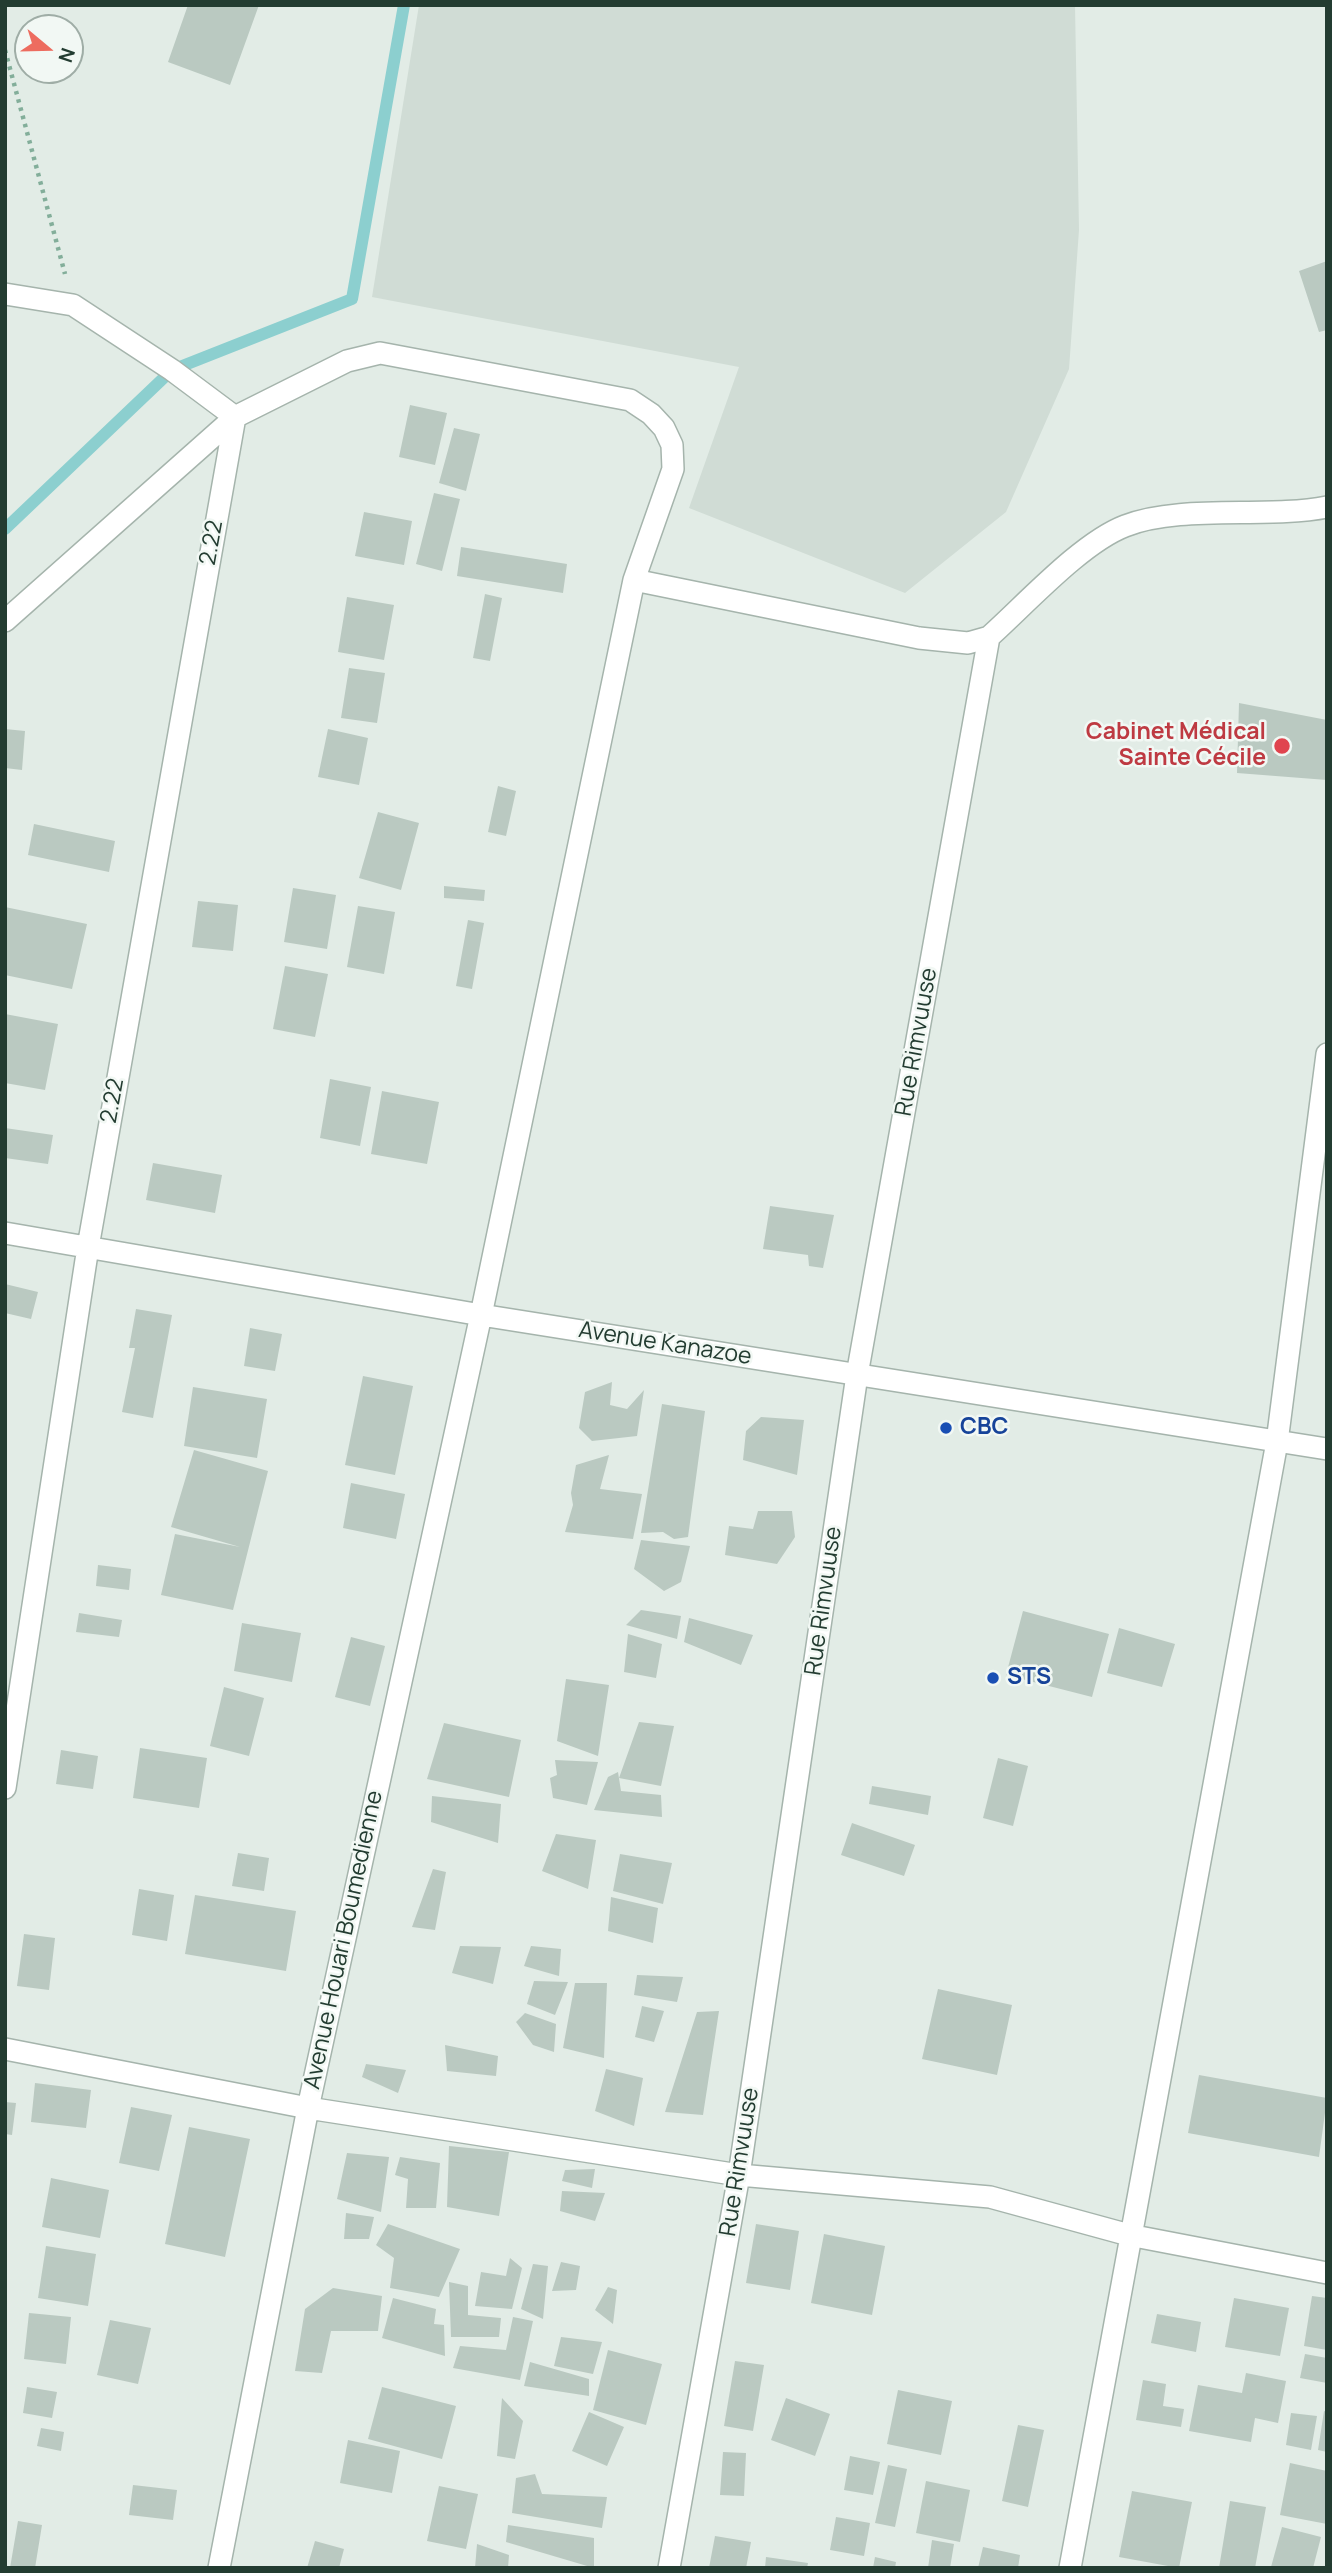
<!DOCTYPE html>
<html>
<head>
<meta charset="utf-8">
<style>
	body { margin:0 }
	#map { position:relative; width:1332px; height:2573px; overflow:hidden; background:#e2ece6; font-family:Manrope,sans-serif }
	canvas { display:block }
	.frame { position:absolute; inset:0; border:7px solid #233c31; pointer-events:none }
	.north { position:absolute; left:14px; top:14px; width:70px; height:70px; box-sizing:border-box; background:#f2f8f4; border:2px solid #9fada6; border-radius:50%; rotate:109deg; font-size:19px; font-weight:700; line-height:28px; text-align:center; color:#233c31 }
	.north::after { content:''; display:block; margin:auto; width:24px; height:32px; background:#ed6c5f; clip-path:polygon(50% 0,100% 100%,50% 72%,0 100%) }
</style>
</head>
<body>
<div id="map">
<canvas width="1332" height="2573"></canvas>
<div class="frame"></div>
<div class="north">N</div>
</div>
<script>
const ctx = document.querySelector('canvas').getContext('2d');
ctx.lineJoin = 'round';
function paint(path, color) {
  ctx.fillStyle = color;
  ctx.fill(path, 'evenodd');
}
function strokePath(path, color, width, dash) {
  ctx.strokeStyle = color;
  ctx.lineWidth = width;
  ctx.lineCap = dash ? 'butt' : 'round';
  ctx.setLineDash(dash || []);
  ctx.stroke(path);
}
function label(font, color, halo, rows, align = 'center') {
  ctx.font = font + ' Manrope,sans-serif';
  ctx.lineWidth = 5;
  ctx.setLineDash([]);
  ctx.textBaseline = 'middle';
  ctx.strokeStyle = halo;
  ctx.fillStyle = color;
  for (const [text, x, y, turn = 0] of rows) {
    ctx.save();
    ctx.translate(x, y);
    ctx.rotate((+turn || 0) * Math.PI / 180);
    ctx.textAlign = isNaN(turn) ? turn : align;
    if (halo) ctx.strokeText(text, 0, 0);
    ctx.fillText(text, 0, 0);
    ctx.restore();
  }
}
const built = new Path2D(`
	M419,5h656l4,225 -10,139 -63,143 -101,81 -216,-85 50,-141 -367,-70z`);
const stream = new Path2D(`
	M5,529l167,-159 180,-71 52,-294`);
const building = new Path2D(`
	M188,5h71l-29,80 -62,-23z
	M1327,261v69l-8,2 -20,-61z
	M410,405l37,8 -12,52 -36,-8z
	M454,428l26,6 -14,57 -27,-8z
	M434,493l26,6 -18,72 -26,-7z
	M364,512l48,9 -8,44 -49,-9z
	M461,547l106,17 -4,29 -106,-17z
	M485,594l17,4 -12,63 -17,-3z
	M347,597l47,8 -10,55 -46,-8z
	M349,668l36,5 -8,50 -36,-5z
	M1239,703l88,17v60l-90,-7z
	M5,729l20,2 -3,39 -17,-2z
	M328,729l40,9 -9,47 -41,-8z
	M498,786l18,5 -10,45 -18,-4z
	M378,812l41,11 -18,67 -42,-12z
	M34,824l81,17 -6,31 -81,-17z
	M444,886l41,4 -1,11 -40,-3z
	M293,888l43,7 -9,54 -43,-7z
	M198,901l40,4 -5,46 -41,-4z
	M358,906l37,6 -11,62 -37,-7z
	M5,907l82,17 -15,65 -67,-14z
	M468,920l16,3 -12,66 -16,-3z
	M285,966l43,8 -13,63 -42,-8z
	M5,1014l53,10 -13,66 -40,-7z
	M330,1079l41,8 -11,59 -40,-8z
	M382,1091l57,11 -12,62 -56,-10z
	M5,1128l48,7 -5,29 -43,-6z
	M153,1163l69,12 -7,38 -69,-13z
	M770,1206l64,9 -11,53 -14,-2 -1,-11 -45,-6z
	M5,1284l33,8 -7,27 -26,-6z
	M136,1309l36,6 -19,103 -31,-6 13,-64h-6z
	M250,1328l32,6 -7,37 -31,-5z
	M363,1376l50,10 -18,89 -50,-10z
	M612,1382l-2,23 17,4 17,-19 -7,46 -45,5 -13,-13 6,-36z
	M193,1387l74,12 -10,59 -73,-12z
	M662,1404l43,7 -17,126 -14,2 -11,-7 -22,1z
	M761,1417l43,3 -7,55 -54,-15 3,-29z
	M194,1450l74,21 -35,139 -72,-15 14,-61 65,13 -69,-20z
	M609,1455l-9,34 42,5 -9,45 -68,-7 8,-27 -2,-12 5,-28z
	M351,1483l54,11 -9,45 -53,-11z
	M758,1511h34l3,26 -18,27 -52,-9 4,-29 24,3z
	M641,1540l49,6 -9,36 -17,9 -30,-22z
	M98,1565l33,4 -2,21 -33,-4z
	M641,1610l40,6 -4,23 -51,-14z
	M1023,1611l86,23 -17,63 -86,-22z
	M79,1613l43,7 -3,17 -43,-5z
	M689,1618l64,17 -12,30 -57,-23z
	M242,1623l59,10 -9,49 -58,-11z
	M1119,1628l56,16 -13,43 -55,-14z
	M628,1634l34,10 -6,34 -32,-6z
	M351,1637l34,9 -15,60 -35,-9z
	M566,1679l43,6 -11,71 -41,-15z
	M224,1687l40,11 -15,58 -39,-10z
	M639,1722l35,4 -13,60 -42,-8z
	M444,1723l77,17 -12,57 -82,-18z
	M140,1748l67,10 -8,50 -66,-10z
	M61,1750l37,6 -5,33 -37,-5z
	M998,1758l30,8 -15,60 -30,-8z
	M555,1760l43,2 -11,43 -34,-7 -3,-20 7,-3z
	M618,1772l3,19 40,4 1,22 -68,-7 14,-33z
	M872,1786l59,10 -3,19 -59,-11z
	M432,1796l69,8 -3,39 -67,-21z
	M852,1823l63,22 -11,31 -63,-21z
	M556,1834l40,6 -8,49 -46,-18z
	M238,1853l31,5 -5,33 -32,-5z
	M620,1854l52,9 -9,41 -50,-13z
	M433,1869l13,3 -11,58 -23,-3z
	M139,1889l35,6 -7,46 -35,-6z
	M195,1895l101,16 -10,60 -101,-17z
	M611,1897l47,11 -5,35 -45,-12z
	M24,1934l31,4 -6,52 -32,-4z
	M460,1946l41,1 -8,37 -41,-11z
	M531,1946l30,3 -2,27 -35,-10z
	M637,1975l46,2 -6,25 -43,-7z
	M534,1981l34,1 -13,33 -28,-11z
	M575,1983h32l-3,75 -41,-10z
	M938,1989l74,16 -15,70 -75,-16z
	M642,2006l22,5 -10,31 -19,-5z
	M719,2011l-16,104 -38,-3 32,-100z
	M525,2013l31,11 -2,28 -21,-7 -17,-23z
	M445,2045l53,11 -2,20 -49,-5z
	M366,2064l40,6 -8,23 -36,-16z
	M606,2069l37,9 -9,48 -39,-15z
	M1199,2075l128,23 -8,59 -131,-24z
	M35,2083l56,7 -5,38 -55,-6z
	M5,2102l11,1 -4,32 -7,-1z
	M131,2107l41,8 -13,56 -40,-8z
	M189,2127l61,12 -25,118 -60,-13z
	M449,2146l60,6 -10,64 -52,-9z
	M347,2153l42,4 -8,55 -44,-13z
	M400,2157l40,6 -4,45h-30l2,-29 -13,-4z
	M595,2169l-3,19 -30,-7 3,-11z
	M51,2178l58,12 -9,48 -58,-11z
	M562,2191l43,2 -10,28 -35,-10z
	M346,2213l28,4 -5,22h-25z
	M388,2224l72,25 -21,48 -49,-9 4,-30 -18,-13z
	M756,2224l43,7 -9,59 -44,-7z
	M824,2234l61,12 -13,69 -61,-12z
	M46,2246l50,8 -8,52 -50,-8z
	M510,2258l12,10 -10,41 -37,-3 6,-34 25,4z
	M561,2262l19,4 -4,24 -24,1z
	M533,2264l15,2 -5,53 -22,-10z
	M449,2282l19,4v29l33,3 -2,19h-48z
	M608,2287l9,3 -4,34 -18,-14z
	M333,2288l49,8 -4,35h-47l-9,42 -27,-2 10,-62z
	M1312,2296l15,2v52l-23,-4z
	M393,2298l43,11 -2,15 10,1 1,31 -63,-18z
	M1234,2298l55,10 -9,48 -55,-9z
	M29,2313l42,4 -5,47 -42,-5z
	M1157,2314l44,8 -5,30 -45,-9z
	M513,2317l20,4 -13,59 -67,-12 7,-22 46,4z
	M110,2320l41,8 -13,56 -41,-9z
	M561,2337l41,5 -9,32 -39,-8z
	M608,2350l54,14 -16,61 -53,-15z
	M1305,2354l22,4v25l-27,-5z
	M735,2361l29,4 -11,66 -29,-5z
	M530,2362l59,17v17l-65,-10z
	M1246,2373l40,8 -8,42 -23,-5 -4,24 -62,-11 9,-46 44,8z
	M1143,2380l23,4 -3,22 21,3 -3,18 -45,-7z
	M27,2387l30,5 -5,26 -29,-5z
	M382,2387l74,19 -14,53 -74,-20z
	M898,2390l54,11 -11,54 -54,-11z
	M502,2398l21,23 -8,38 -18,-3z
	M786,2398l44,16 -15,42 -44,-16z
	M1324,2411l3,1v40l-9,-2z
	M589,2412l35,15 -17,39 -35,-15z
	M1291,2413l26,3 -6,34 -25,-5z
	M1018,2425l26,5 -16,77 -26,-6z
	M41,2428l23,4 -3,19 -24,-5z
	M348,2440l52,11 -8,42 -52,-10z
	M723,2452l23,1 -2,43 -24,-1z
	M850,2456l30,6 -7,33 -29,-5z
	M1290,2463l37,8v53l-47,-9z
	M888,2465l19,4 -12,58 -20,-4z
	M535,2474l7,20 65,3 -5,31 -90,-15 4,-35z
	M926,2481l44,9 -10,52 -44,-9z
	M133,2485l44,5 -4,30 -44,-5z
	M439,2486l39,8 -12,55 -39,-8z
	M1132,2491l60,11 -13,66 -60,-11z
	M1230,2501l36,6 -11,61h-36z
	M836,2517l34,6 -6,33 -34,-6z
	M18,2521l24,4 -7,43h-25z
	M508,2525l86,13v30l-88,-26z
	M1282,2527l39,10 -8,31 -42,-1z
	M715,2536l36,6 -5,26h-37z
	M932,2540l22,4 -4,24h-22z
	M315,2541l29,8 -5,19h-32z
	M477,2544l32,11 -1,13h-33z
	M983,2547l37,8 -2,13h-40z
	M766,2557l42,6 -1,5h-42z
	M875,2557l21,5 -1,6h-22z`);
const path = new Path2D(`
	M5,50l60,224`);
const minor = new Path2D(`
	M5,294l68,11 99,65 63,47
	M634,580l285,58 49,5 21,-6c37,-33 92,-94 136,-111 56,-22 142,-7 202,-19
	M5,621l230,-204 112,-56 33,-8 250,47 21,14 13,14 8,17 1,24 -39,111 -153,735 -173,793 -89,460
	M5,1233l476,82 846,134
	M5,1788l83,-541 147,-830
	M5,2049l303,59 431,67 251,22 139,38 198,38
	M669,2568l70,-393 118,-800 132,-738
	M1070,2568l207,-1126 50,-388`);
const markers = [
	[1282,746,9,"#e0444e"],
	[946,1428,7,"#1a4fb4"],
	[993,1678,7,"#1a4fb4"]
];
const streetNames = [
	["2.22",212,543,-80],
	["Rue Rimvuuse",917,1042,-80],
	["2.22",113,1101,-80],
	["Avenue Kanazoe",665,1344,9],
	["Rue Rimvuuse",824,1601,-82],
	["Avenue Houari Boumedienne",344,1940,-78],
	["Rue Rimvuuse",740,2162,-81]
];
const healthNames = [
	["Cabinet Médical",1266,733],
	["Sainte Cécile",1266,759]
];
const transitNames = [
	["CBC",960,1428],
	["STS",1007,1678]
];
paint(built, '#d0dcd5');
strokePath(stream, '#8ccfcf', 12);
paint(building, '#bac9c1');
strokePath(minor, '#a5b4ac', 24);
strokePath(path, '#83ae9a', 4.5, [3.5, 5]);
strokePath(minor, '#fff', 21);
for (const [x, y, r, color] of markers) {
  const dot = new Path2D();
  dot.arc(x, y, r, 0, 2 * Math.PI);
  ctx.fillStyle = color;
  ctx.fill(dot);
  strokePath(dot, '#f2f8f4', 2.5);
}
label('23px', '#233c31', '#f2f8f4', streetNames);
label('bold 23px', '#be3a42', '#f2f8f4', healthNames, 'right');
label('bold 23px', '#164399', '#f2f8f4', transitNames, 'left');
</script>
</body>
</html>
